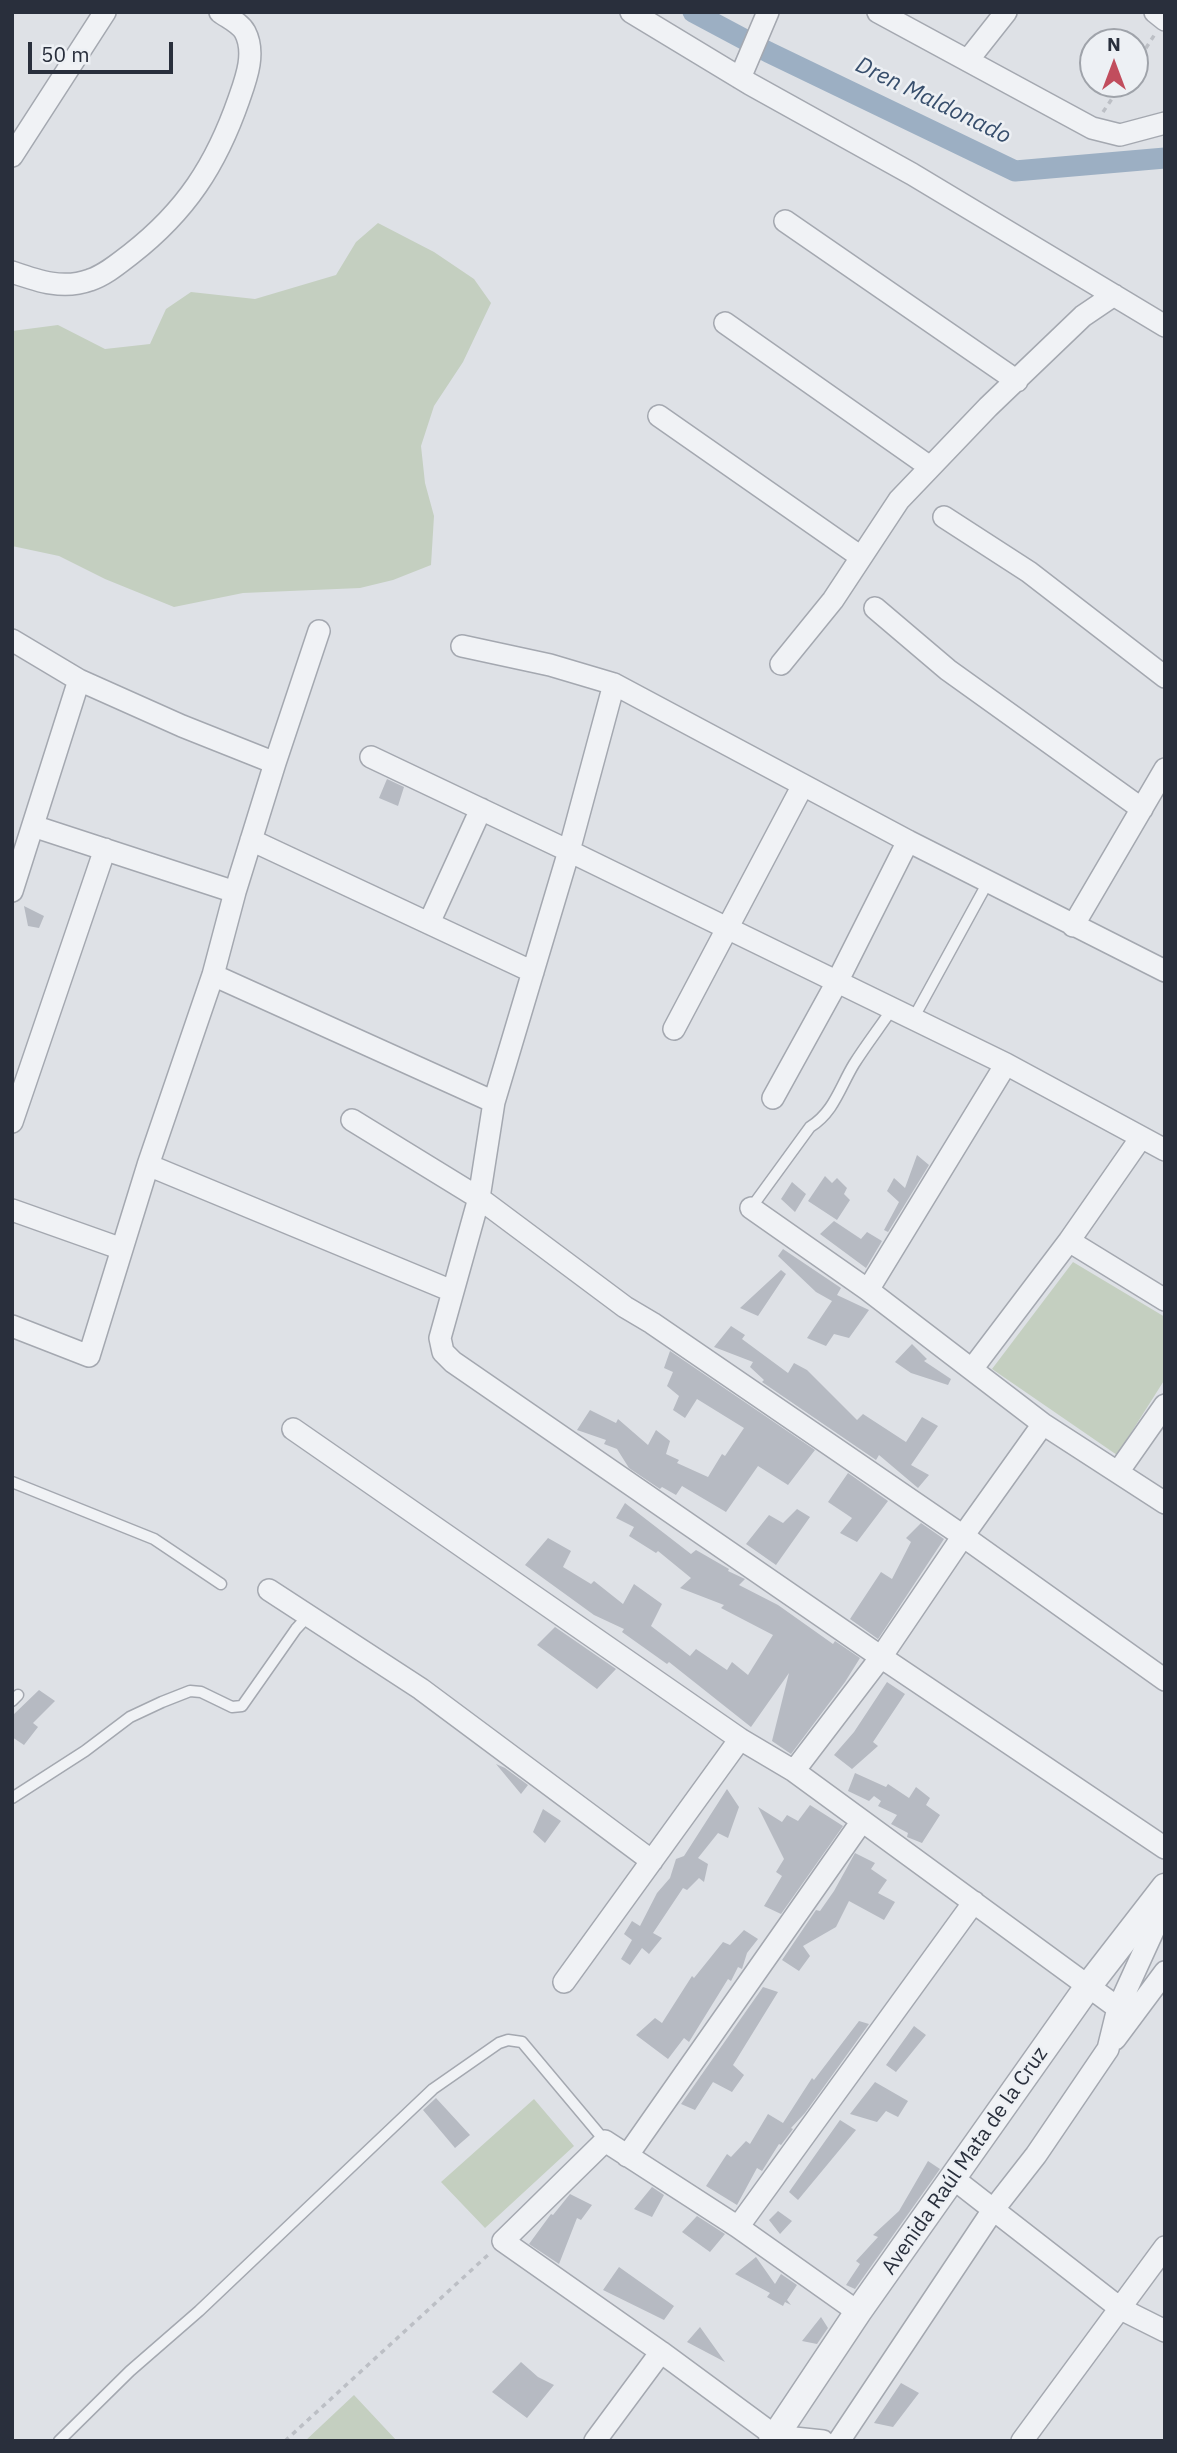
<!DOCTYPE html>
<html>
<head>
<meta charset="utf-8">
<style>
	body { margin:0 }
	#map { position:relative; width:1177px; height:2453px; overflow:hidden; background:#dee1e6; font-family:"IBM Plex Sans",sans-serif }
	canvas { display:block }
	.frame { position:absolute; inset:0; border:14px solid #292f3c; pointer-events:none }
	.north { position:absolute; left:1079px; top:28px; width:70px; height:70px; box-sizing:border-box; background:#edf0f4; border:2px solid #9fa3aa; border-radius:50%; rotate:0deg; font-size:19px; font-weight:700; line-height:28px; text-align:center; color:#292f3c }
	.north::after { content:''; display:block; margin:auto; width:24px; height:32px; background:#c14d5d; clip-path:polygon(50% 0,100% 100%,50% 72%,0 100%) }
	.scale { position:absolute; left:28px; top:42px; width:145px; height:32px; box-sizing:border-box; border:4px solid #292f3c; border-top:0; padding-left:9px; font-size:21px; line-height:24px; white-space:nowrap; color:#292f3c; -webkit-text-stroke:5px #edf0f4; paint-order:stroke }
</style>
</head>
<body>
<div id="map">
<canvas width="1177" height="2453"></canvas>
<div class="frame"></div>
<div class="north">N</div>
<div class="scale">50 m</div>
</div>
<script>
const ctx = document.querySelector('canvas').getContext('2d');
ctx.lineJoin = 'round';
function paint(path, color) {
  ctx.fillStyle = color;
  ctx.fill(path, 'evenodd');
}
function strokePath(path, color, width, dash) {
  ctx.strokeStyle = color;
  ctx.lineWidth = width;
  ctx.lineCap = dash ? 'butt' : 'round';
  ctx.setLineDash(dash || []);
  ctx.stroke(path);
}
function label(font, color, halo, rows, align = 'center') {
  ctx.font = font + ' "IBM Plex Sans",sans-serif';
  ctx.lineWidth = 5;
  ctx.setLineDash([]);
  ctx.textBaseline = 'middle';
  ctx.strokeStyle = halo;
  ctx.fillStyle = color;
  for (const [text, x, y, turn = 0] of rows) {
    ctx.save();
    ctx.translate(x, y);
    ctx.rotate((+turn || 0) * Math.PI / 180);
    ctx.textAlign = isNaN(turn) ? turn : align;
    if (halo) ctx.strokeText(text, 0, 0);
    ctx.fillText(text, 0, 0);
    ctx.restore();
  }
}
const green = new Path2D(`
	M378,223l56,29 40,27 17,24 -28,59 -29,44 -13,40 4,37 9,33 -3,49 -38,15 -33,8 -117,5 -69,14 -69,-28 -46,-23 -47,-10v-215l46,-6 47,24 45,-5 16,-35 25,-17 64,7 81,-24 20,-33z
	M1073,1262l92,55v62l-48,76 -125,-86z
	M534,2099l40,47 -89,82 -44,-46z
	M354,2395l43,46h-92z`);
const canal = new Path2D(`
	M693,12l75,40 247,119 150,-13`);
const building = new Path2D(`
	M387,779l17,8 -6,19 -19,-8z
	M24,906l20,10 -5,12 -11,-2z
	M917,1155l12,10 -41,67 -4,-2 15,-28 -12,-11 7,-13 11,10z
	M825,1176l7,7 5,-5 10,10 -3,6 6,6 -13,20 -29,-19z
	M792,1182l14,12 -11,18 -14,-13z
	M834,1221l27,18 6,-7 15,9 -16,27 -46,-34z
	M783,1249l58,39 -4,7 32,15 -20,28 -15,-4 -8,12 -19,-8 25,-37 -16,-9 -38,-36z
	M781,1270l5,4 -28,42 -18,-8z
	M731,1326l14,9 -3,4 46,34 6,-10 13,7 50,50 6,-6 43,28 16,-25 16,9 -27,39 18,10 -11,13 -39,-33 -3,5 -114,-78 2,-2 -14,-13 3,-5 -39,-15z
	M912,1344l15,15 -3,2 27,18 -3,6 -37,-12 -16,-11z
	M670,1351l145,99 -27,35 -30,-19 -32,46 -44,-26 -6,9 -14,-8 -2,2 -31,-21 -12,-19 -13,-5 2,-4 -29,-10 13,-20 26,13 2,-4 30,26 8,-15 14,11 -4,13 13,6 -2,3 31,14 14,-23 3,2 19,-28 -47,-29 -12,19 -12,-8 6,-14 -12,-10 6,-14 -9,-4z
	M848,1473l40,28 -31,41 -17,-9 12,-15 -24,-16z
	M625,1503l66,51 5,-4 33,19 -1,2 17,8 -6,6 39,20 55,39 2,-3 25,17 -15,24 -54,72 -19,-13 17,-68 -38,54 -82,-65 -2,2 -45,-32 2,-3 -30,-14 -69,-50 23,-27 23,13 -8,16 28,17 3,-3 29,23 11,-20 28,20 -11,22 39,30 6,-7 31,21 5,-8 16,13 25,-40 -52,-27 3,-3 -44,-17 11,-10 -33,-27 -2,2 -27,-17 5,-9 -18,-9z
	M797,1509l13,8 -34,48 -30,-21 23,-29 14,8z
	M921,1523l23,16 -66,100 -28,-20 31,-47 11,7 19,-37 -5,-4z
	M555,1627l61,42 -19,20 -60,-44z
	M887,1682l18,12 -32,48 5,4 -26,23 -18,-14 20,-23z
	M39,1690l16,11 -22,22 5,4 -14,18 -12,-8v-21z
	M496,1764l9,4 23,17 -7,9z
	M855,1773l31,14 2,-3 21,14 7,-11 14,11 -4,7 14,10 -18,28 -15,-6 1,-4 -17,-9 6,-9 -19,-9 3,-5 -7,-5 -5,5 -21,-10z
	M727,1789l12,18 -11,31 -10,-5 -20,25 10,6 -4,18 -5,-4 -12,12 -4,-2 -30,45 9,5 -13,16 -7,-6 -12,17 -9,-6 11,-19 -8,-6 8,-13 8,5 17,-33 13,-15 6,-19 8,-3z
	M810,1805l33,21 -62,88 -17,-8 18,-30 -6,-4 8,-13 -26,-52 24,15 5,-7 11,6z
	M543,1809l18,12 -16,22 -12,-11z
	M855,1853l20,10 -4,6 16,11 -9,13 17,9 -11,18 -35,-19 -13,26 -33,19 7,10 -11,15 -17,-11 34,-50 4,1 14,-20z
	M744,1930l14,9 -11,14 -5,16 -4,-2 -7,14 -3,-2 -39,63 -5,-4 -16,21 -32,-24 19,-17 7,5 30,-47 2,2 29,-36 7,3z
	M763,1987l15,5 -45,73 11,10 -12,17 -19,-10 -18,28 -14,-6z
	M859,2021l10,3 -64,89 -14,15 2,1 -12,16 -2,-1 -17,27 -5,-3 -20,37 -31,-19 21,-32 4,3 15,-16 4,3 18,-30 15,9 29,-45 2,2z
	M914,2026l12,9 -30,37 -10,-7z
	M875,2082l33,19 -10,16 -12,-6 -9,11 -27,-8z
	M436,2098l34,37 -15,13 -32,-38z
	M840,2120l16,10 -58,70 -9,-8z
	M928,2161l12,8 -85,120 -9,-4 14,-21 -4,-3 22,-24 -5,-2 26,-24z
	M652,2187l12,8 -12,22 -18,-8z
	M570,2194l22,11 -11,15 -4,-2 -18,46 -30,-20 22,-30 2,1z
	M778,2211l14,10 -12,13 -11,-14z
	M697,2216l28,18 -15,18 -28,-20z
	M756,2257l19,27 6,-10 16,11 -10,15 4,5 -6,-3 -2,4 -16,-9 3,-4 -35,-19z
	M619,2267l55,39 -10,14 -61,-30z
	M821,2317l7,11 -11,16 -15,-3z
	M700,2327l25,35 -38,-20z
	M521,2362l17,15 16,8 -27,33 -35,-26z
	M901,2383l18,10 -26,34 -19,-4z`);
const path = new Path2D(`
	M1135,65l20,-31
	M1103,112l19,-28
	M285,2441l204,-187`);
const service = new Path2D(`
	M913,1019l75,-137
	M751,1208l59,-81c24,-15 30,-40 44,-63 12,-19 26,-37 38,-55
	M12,1482l142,57 67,45
	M12,1701l6,-6
	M12,1798l73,-47 45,-34 32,-15 28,-11 11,1 31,15 10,-1 54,-77 13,-14
	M59,2441l71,-70 69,-60 234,-222 66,-46 9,-3 14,2 83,99`);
const minor = new Path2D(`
	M631,12l119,72 162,90 253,152
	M878,12l214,116 28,7 45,-12
	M1155,12l10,8
	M968,60l38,-48
	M740,78l28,-66
	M12,156l93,-144
	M785,221l232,160
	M12,272c26,9 51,18 78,8 15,-5 28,-16 41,-26 55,-43 85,-89 108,-155 7,-20 17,-46 6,-67 -5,-9 -17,-14 -25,-20
	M725,323l205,144
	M659,416l202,141
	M944,517l85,55 136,105
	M875,608l73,62 194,139
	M12,640l67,40 103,46 93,37
	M462,646l88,19 64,19 294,157 257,130
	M781,664l52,-64 66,-100 89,-93 95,-91 31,-21
	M614,684l-45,167 -75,251 -15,96 -39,140 3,14 10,10 428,295 284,191
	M371,757l198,94 437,213 159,86
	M33,826l202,66
	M251,840l282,132
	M12,891l67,-211
	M429,923l52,-114
	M1073,926l92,-157
	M213,975l281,127
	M674,1029l129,-244
	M773,1098l64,-116 71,-141
	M352,1120l127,78 146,109 27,16 311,213 202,144
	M12,1122l93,-273
	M148,1165l304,126
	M751,1208l117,82 175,134 122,79
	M12,1210l110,39
	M1069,1241l96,59
	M868,1290l138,-226
	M12,1326l77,30 59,-191 65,-190 22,-83 40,-129 44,-132
	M972,1369l97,-128 71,-102
	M293,1429l447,310 54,32 324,237
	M1118,1472l47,-67
	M269,1590l152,99 231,172
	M794,1771l87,-114 82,-121 80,-112
	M564,1982l176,-243
	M1115,2039l50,-67
	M627,2156l235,-335
	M954,2179l167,130 44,22
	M738,2227l236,-325
	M595,2441l66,-89
	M823,2441l-48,-5 -114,-84 -158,-111 102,-100 133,86 120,85
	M839,2441l154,-231 43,-55 72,-106 10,-41 47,-103
	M1022,2441l143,-194`);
const tertiary = new Path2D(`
	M772,2441l86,-129 231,-327 76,-98`);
const streetNames = [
	["Avenida Raúl Mata de la Cruz",965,2161,-55]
];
const waterNames = [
	["Dren Maldonado",933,101,26]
];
paint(green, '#c4cfc0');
strokePath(canal, '#9cafc3', 21);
paint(building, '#b6bac2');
strokePath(service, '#a4a8b0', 13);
strokePath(minor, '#a4a8b0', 24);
strokePath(tertiary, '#a4a8b0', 29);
strokePath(path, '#bcbfc5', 3.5, [5, 5]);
strokePath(service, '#f0f2f5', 10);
strokePath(minor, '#f0f2f5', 21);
strokePath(tertiary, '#f0f2f5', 26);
label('21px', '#292f3c', '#edf0f4', streetNames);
label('italic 23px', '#374e6c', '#edf0f4', waterNames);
</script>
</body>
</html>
